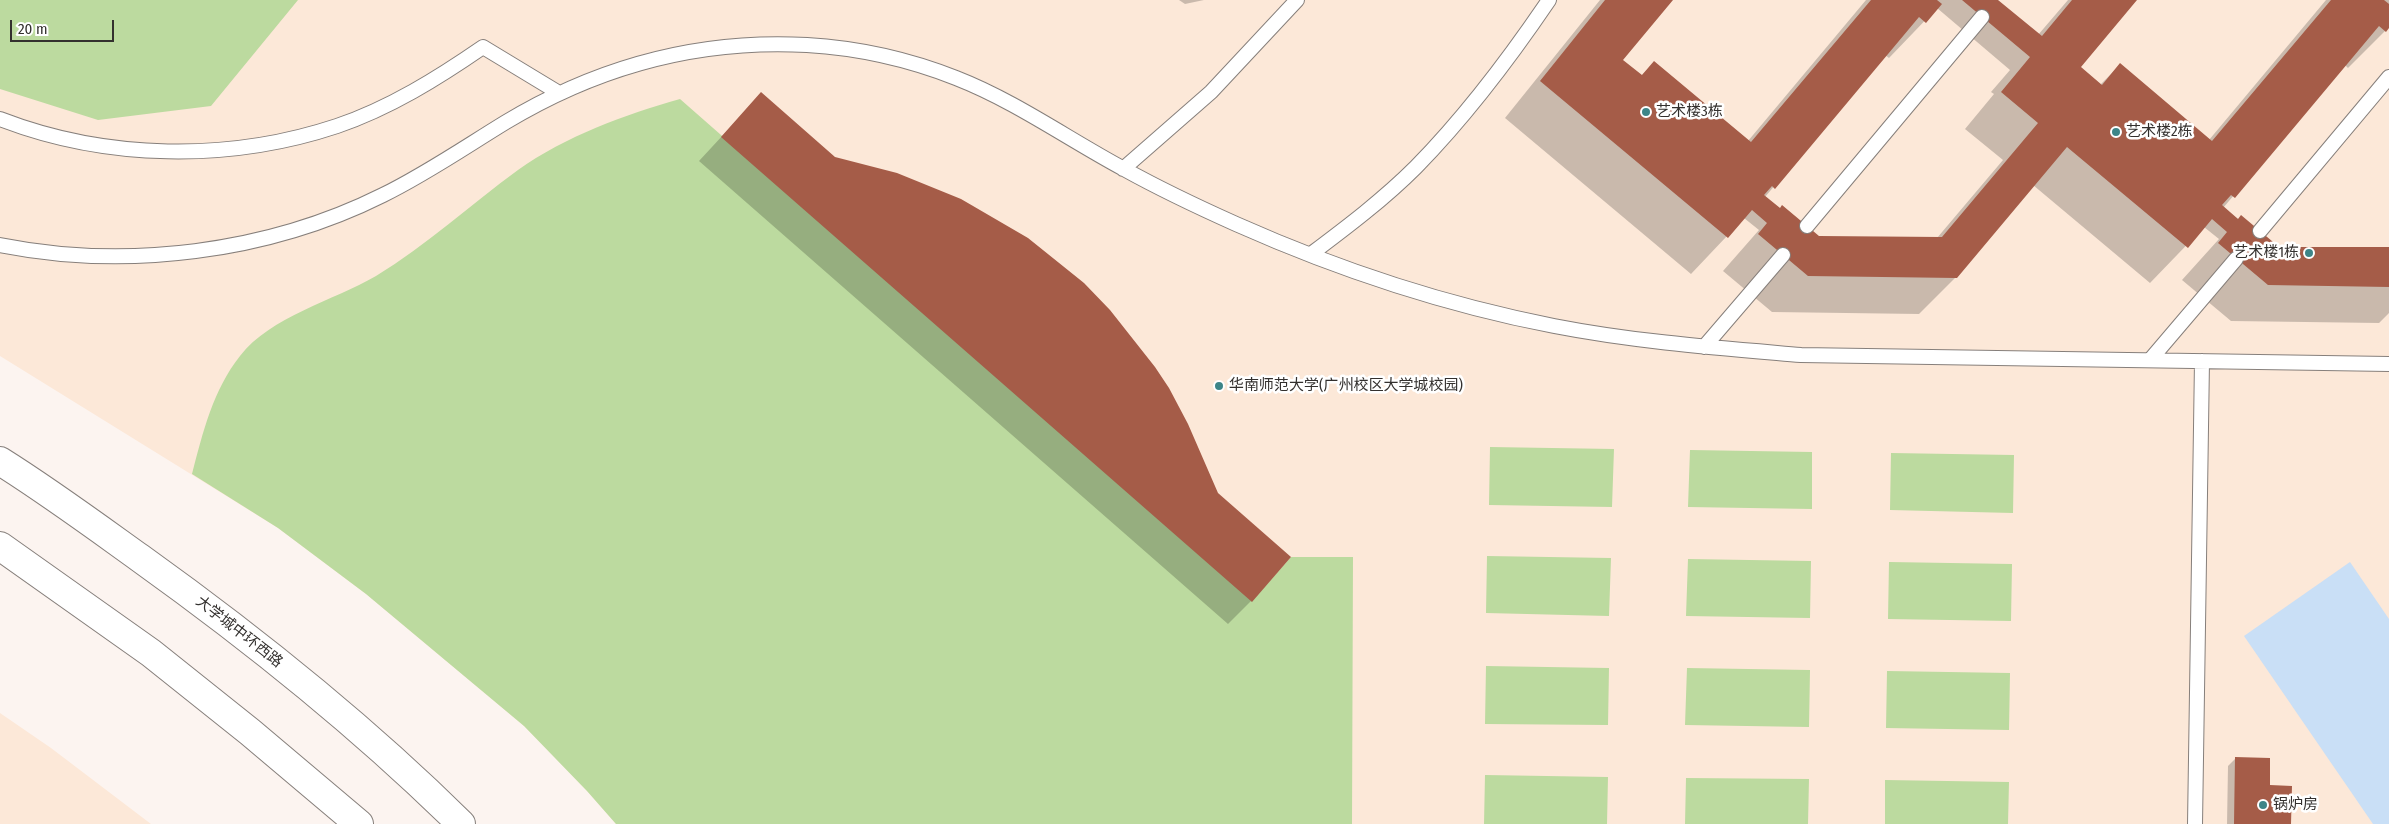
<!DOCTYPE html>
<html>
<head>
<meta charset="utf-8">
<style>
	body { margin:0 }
	#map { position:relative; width:2389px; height:824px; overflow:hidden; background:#fcf4f0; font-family:"Fira Sans Condensed",sans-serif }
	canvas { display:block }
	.scale { position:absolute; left:10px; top:20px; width:104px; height:22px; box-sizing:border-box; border:2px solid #33302e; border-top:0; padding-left:6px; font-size:15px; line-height:18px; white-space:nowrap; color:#33302e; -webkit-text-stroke:4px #fff; paint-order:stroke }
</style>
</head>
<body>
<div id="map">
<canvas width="2389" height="824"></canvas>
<div class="scale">20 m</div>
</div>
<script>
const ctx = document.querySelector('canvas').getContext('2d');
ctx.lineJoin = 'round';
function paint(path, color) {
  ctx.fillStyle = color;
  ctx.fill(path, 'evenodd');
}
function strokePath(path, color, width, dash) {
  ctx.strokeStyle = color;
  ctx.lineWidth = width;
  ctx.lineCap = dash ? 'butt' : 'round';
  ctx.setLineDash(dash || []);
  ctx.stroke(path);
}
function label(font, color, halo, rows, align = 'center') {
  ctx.font = font + ' "Fira Sans Condensed","Noto Sans SC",sans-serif';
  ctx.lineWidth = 5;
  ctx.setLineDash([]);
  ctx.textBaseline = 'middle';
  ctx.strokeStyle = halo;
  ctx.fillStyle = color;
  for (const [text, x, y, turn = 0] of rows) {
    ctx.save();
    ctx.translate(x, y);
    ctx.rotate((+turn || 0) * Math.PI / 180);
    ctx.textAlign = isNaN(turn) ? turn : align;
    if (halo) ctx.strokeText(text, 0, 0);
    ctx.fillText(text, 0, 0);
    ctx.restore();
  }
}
const education = new Path2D(`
	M0,0h2389v824h-1773l-29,-33 -63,-65 -158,-132 -88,-66 -278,-172z
	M0,713l51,35 100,76h-151z`);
const green = new Path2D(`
	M0,0h298l-87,106 -113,14 -98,-31z
	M680,99l572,502 39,-44h62l-1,267h-736l-29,-33 -63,-65 -158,-132 -88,-66 -86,-54c11,-42 21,-84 48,-118 31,-40 93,-55 136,-80 51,-31 94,-71 142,-106 48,-34 106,-55 162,-71z
	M1490,447l124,2 -2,58 -123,-2z
	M1690,450l122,2v57l-124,-2z
	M1891,453l123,2 -1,58 -123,-3z
	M1487,556l124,2 -2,58 -123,-3z
	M1688,559l123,2 -1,57 -124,-2z
	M1889,562l123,2 -1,57 -123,-2z
	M1486,666l123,2 -1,57 -123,-1z
	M1687,668l123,2 -1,57 -124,-2z
	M1887,671l123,2 -1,57 -123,-2z
	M1485,775l123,2 -1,47h-123z
	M1686,778l123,1 -1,45h-123z
	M1885,780l124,2 -1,42h-123z`);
const water = new Path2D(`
	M2350,562l39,57v205h-16l-129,-188z`);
const shadow = new Path2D(`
	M1179,0h25l-19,4z
	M1600,0h72l-50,60 19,16 13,-13 94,78 118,-141h130l42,35 30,-35h68l-57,67 21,18 20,-20 89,75 117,-140h63v27l-41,41 -3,-3 -122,143 56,41 110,-1v65l-10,10 -148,-2 -49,-41 37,-41 -15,-12 -54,56 -117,-98 -77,92 -37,37 -147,-2 -49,-41 36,-41 -15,-12 -53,56 -186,-156zM1937,8l73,62 -19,22 3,2 -29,35 38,31 -66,78 -118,-1 -54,-40 120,-142 4,3z
	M761,94l456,399 34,108 -23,23 -529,-463z
	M2236,758l33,28 21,38h-63l1,-58z`);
const building = new Path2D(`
	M1605,0h68l-50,60 19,15 12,-14 97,81 120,-142h66l5,4 -16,19 -7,-6 -144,172 -3,-3 -8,9 16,13 2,-3 37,31 123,1 96,-114 -37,-31 29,-35 -68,-57h36l44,36 30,-36h65l-56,67 21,18 18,-22 92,78 119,-141h53l5,4v24l-3,4 -7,-6 -144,172 -4,-3 -9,10 16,14 3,-4 38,32h110v40l-121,-2 -50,-42 9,-11 -15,-13 -24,29 -121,-101 -110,131 -149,-2 -50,-42 9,-11 -15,-13 -24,28 -188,-157z
	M761,92l74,65 62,16 64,26 67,39 56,45 26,27 45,57 14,21 19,36 30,69 73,64 -39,45 -531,-465z
	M2235,757l35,1v27l22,1 -1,38h-57z`);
const lane = new Path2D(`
	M0,119c106,41 229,43 337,7 53,-18 101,-48 146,-79l76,46
	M1123,169l88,-77 86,-92
	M1807,226l175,-209
	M2260,231l129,-154
	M0,245c126,25 267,8 383,-50 43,-21 82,-48 123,-73 93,-56 192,-83 301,-77 51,3 101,14 149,33 59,23 112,61 168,91 36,20 74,38 112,55 101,45 210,81 318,102 82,16 165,22 247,29l588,9
	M1311,254c36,-27 73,-55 105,-87 50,-51 93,-108 133,-167
	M1704,347l79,-92
	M2150,360l86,-101
	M2195,824l7,-463`);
const primary = new Path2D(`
	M0,461c48,30 94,64 140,97 113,81 222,168 321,266
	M0,546l151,107 99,79 109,92`);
const markers = [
	[1646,112,5,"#3d8588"],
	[2116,132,5,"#3d8588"],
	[2309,253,5,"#3d8588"],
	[1219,386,5,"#3d8588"],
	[2263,805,5,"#3d8588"]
];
const poiNames = [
	["艺术楼3栋",1656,112],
	["艺术楼2栋",2126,132],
	["艺术楼1栋",2299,253,"right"],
	["华南师范大学(广州校区大学城校园)",1229,386],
	["锅炉房",2273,805]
];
const streetNames = [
	["大学城中环西路",239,632,38]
];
paint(education, '#fce8d8');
paint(green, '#bcda9f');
paint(water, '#c9dff6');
paint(shadow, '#0003');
paint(building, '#a55c48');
strokePath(lane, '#867f7b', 16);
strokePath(primary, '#867f7b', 30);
strokePath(lane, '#fff', 14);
strokePath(primary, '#fff', 28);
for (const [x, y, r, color] of markers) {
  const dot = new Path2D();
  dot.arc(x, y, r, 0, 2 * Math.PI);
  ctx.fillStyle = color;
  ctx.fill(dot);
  strokePath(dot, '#fff', 2);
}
label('15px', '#33302e', '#fff', poiNames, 'left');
label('15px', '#33302e', '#fff', streetNames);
</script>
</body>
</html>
